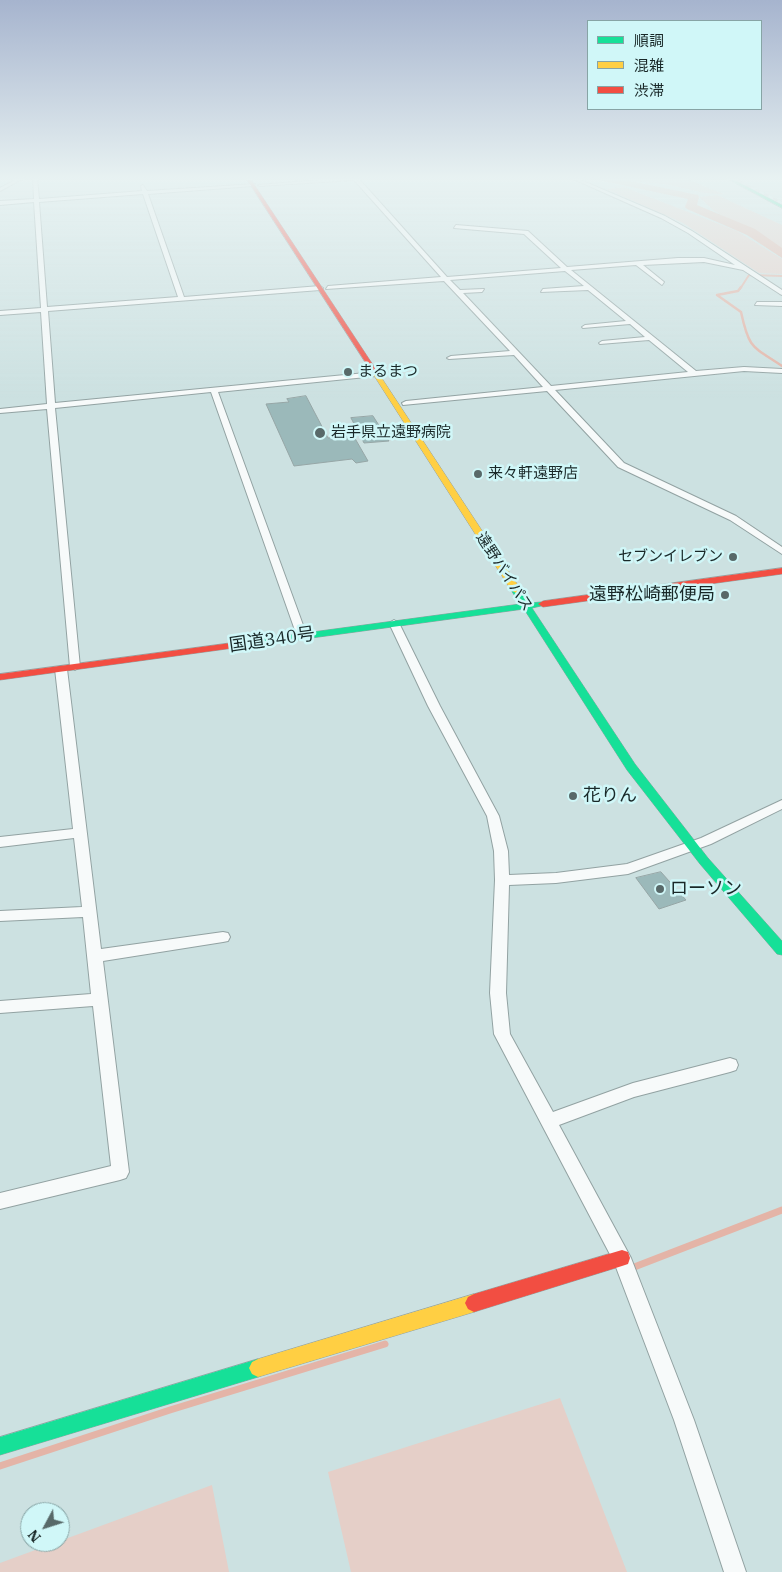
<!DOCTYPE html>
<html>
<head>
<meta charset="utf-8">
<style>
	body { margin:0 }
	#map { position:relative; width:782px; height:1572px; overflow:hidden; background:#cce1e1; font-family:"IBM Plex Serif","Noto Sans JP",serif }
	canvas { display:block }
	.legend { position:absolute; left:587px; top:20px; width:175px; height:90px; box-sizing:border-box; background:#d0f7f8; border:1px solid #87a4a5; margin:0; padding:6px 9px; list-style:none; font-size:15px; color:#192828 }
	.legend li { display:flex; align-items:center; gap:10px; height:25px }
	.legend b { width:25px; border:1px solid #87a4a5 }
	.north { position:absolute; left:20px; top:1502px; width:50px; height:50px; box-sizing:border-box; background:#d0f7f8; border:1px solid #87a4a5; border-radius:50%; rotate:230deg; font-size:14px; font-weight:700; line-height:20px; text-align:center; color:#192828 }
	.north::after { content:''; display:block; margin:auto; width:18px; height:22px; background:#586969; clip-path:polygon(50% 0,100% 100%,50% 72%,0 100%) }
</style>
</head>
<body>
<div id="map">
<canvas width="782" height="1572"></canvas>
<ul class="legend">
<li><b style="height:6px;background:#16e098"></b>順調</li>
<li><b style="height:6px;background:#ffcf43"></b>混雑</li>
<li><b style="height:6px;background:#f24e42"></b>渋滞</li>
</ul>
<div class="north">N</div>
</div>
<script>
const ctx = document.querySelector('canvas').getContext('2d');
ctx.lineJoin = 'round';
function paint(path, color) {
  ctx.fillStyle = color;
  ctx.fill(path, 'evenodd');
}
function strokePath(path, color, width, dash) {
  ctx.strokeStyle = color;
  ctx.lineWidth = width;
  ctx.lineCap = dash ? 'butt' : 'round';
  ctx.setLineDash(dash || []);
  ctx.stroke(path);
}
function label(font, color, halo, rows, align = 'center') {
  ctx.font = font + ' "IBM Plex Serif","Noto Sans JP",serif';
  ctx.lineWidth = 5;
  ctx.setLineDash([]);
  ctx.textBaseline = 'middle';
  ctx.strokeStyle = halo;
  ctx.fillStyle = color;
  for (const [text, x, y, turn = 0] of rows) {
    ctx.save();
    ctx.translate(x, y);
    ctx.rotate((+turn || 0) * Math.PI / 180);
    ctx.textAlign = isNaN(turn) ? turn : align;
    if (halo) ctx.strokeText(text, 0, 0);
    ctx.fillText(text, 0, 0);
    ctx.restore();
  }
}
const green = new Path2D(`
	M615,178h68l41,16c-22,1 -40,-7 -62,-10 -15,-3 -31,-1 -47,-6z
	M624,187l113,44 45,28v15l-23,-1 -76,-50 -77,-34z
	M717,195l65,30v24l-68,-38 -15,-14z
	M560,1398l67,174h-276l-23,-100z
	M212,1485l17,87h-229v-9z`);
const streamFar2 = new Path2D(`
	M740,289l9,-14 33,1`);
const streamFar1 = new Path2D(`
	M741,287l-3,4 -21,4 24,17c8,37 11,34 41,54`);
const stream = new Path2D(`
	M629,1269l153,-59
	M0,1466l170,-56 215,-66`);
const river = new Path2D(`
	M598,178h18l82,17 1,2 -2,8 58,24 27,19v10l-35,-23 -60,-26 -2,-2 3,-8 -85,-18z`);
const building = new Path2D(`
	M306,396l22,42 25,-3 15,26 -12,2 -4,-4 -58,7 -28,-62 23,-2 -2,-3z
	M373,416l16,25 -25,2 -13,-25z
	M661,872l25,28 -27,9 -23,-31z`);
const street = new Path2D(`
	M19,178h5l-24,13v-3z
	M33,178h4l2,21 103,-8 -1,-5 2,-1 4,6 108,-7 -2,2 -105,8 36,103 136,-11 3,2 -3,2 -272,21 7,92 321,-31 4,2 -4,2 -158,16 89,244 -1,2h-8l-1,-2 -86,-244 -156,16 25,259 -5,3 -5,-3 -23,-258 -47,4v-4l47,-5 -6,-92 -41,3v-4l41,-3 -7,-106 -34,3v-4l34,-2zM143,194l35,103 -131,10 -8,-105z
	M343,178h17l-1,1 88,98 114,-9 -37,-34 -70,-6 2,-3 72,6 39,36 111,-9h26l31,7 -47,-32 -27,-15 -90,-40h5l89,38 27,15 90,59v5l-2,-1 -37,-24 -39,-8 -61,3 21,17 -2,3 -26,-20 -65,5 125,101 48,-4 38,2v4l-38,-2 -189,19 69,73 112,53 46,31v7l-52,-34 -112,-53 -71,-76 -144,14 -1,-2 4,-2 137,-14 -29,-32 -65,4 -2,-1 4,-2 59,-5 -66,-70 -118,8 2,-3 113,-9 -87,-97 -94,6 -2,-1zM565,271l19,15 -41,3 -2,3 47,-2 38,31 -41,4 -3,2 1,1 47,-4 15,13 -43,4 -3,2 1,1 49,-4 39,32 -137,14 -88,-93 19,-1 2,-3 -24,1 -10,-10z
	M757,302h25v4l-27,-1z
	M394,620l5,3 41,83 59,110 9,35 1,24 47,-2 71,-9 74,-26 81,-38v9l-71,35 -83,30 -72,9 -47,2 -3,108 4,41 43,78 80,-29 97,-25 6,2 2,5 -2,5 -6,2 -96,25 -75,28 72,133 63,162 52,152h-22l-50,-152 -60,-158 -120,-228 -4,-41 5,-113 -1,-29 -7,-35 -59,-110 -39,-83z
	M61,666l6,3 34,280 122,-17 5,1 2,4 -2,4 -5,1 -120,19 26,211 -3,6 -6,2 -120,29v-16l111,-27 -18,-160 -93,7v-12l91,-7 -8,-77 -83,4v-10l82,-4 -8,-69 -74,9v-10l73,-8 -18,-160z`);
const fast = new Path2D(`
	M726,178h5l51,27v3z
	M516,587l3,1 10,15 12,-1v4l-9,2 103,156 73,94 74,83v14l-5,-1 -77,-90 -73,-94 -103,-161 -286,39 -5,-3 5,-3 282,-38 -9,-14z
	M258,1359l6,3 3,6 -3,6 -6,3 -258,78v-18z`);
const slow = new Path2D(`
	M376,372l3,2 142,216 -2,2 -3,1 -5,-3 -138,-216z
	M474,1294l6,3 3,6 -3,6 -6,3 -216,65 -6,-3 -3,-6 3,-6 6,-3z`);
const jam = new Path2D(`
	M246,178h4l129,196 -1,1 -5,-1z
	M782,568v6l-239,33 -5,-3 5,-3z
	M238,642l3,1 2,2 -2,2 -241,33v-6z
	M622,1250l6,2 2,6 -2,6 -6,2 -148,46 -6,-3 -3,-6 3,-6 6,-3z`);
const rail = new Path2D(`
	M733,178l49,25`);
const markers = [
	[348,372,5,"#586969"],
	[320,433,6,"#586969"],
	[478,474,5,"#586969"],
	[733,557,5,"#586969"],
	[725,595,5,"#586969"],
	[573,796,5,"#586969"],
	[660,889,5,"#586969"]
];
const farPoinames = [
	["まるまつ",358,372],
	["岩手県立遠野病院",331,433],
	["来々軒遠野店",488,474],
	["セブンイレブン",723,557,"right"]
];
const farStreetnames = [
	["遠野バイパス",504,572,57]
];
const poiNames = [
	["遠野松崎郵便局",715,595,"right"],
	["花りん",583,796],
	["ローソン",670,889]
];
const streetNames = [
	["国道340号",272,640,-8]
];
paint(green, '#e5cfc8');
strokePath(streamFar2, '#e4b4a7', 2);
strokePath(streamFar1, '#e4b4a7', 2.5);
strokePath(stream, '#e4b4a7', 7);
paint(river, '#e4b4a7');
paint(building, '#9bb9ba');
strokePath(building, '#96a6a6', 1);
strokePath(street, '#92a2a2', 2);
strokePath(fast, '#92a2a2', 1);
strokePath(slow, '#92a2a2', 1);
strokePath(jam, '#92a2a2', 1);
paint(street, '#f7fafa');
paint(fast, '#16e098');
paint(slow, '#ffcf43');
paint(jam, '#f24e42');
strokePath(rail, '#c9cece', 2.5);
strokePath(rail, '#d0f7f8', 2, [5]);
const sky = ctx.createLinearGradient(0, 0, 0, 398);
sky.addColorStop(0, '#a6b4ce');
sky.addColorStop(0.45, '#e8f2f2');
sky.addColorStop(1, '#e8f2f200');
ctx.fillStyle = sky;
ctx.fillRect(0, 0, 782, 398);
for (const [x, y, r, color] of markers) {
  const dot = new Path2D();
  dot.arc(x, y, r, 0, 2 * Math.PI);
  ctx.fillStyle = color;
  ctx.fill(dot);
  strokePath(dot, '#d0f7f8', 2);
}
label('15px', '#192828', '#d0f7f8', farPoinames, 'left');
label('15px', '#192828', '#d0f7f8', farStreetnames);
label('18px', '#192828', '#d0f7f8', poiNames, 'left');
label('18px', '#192828', '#d0f7f8', streetNames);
</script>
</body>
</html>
